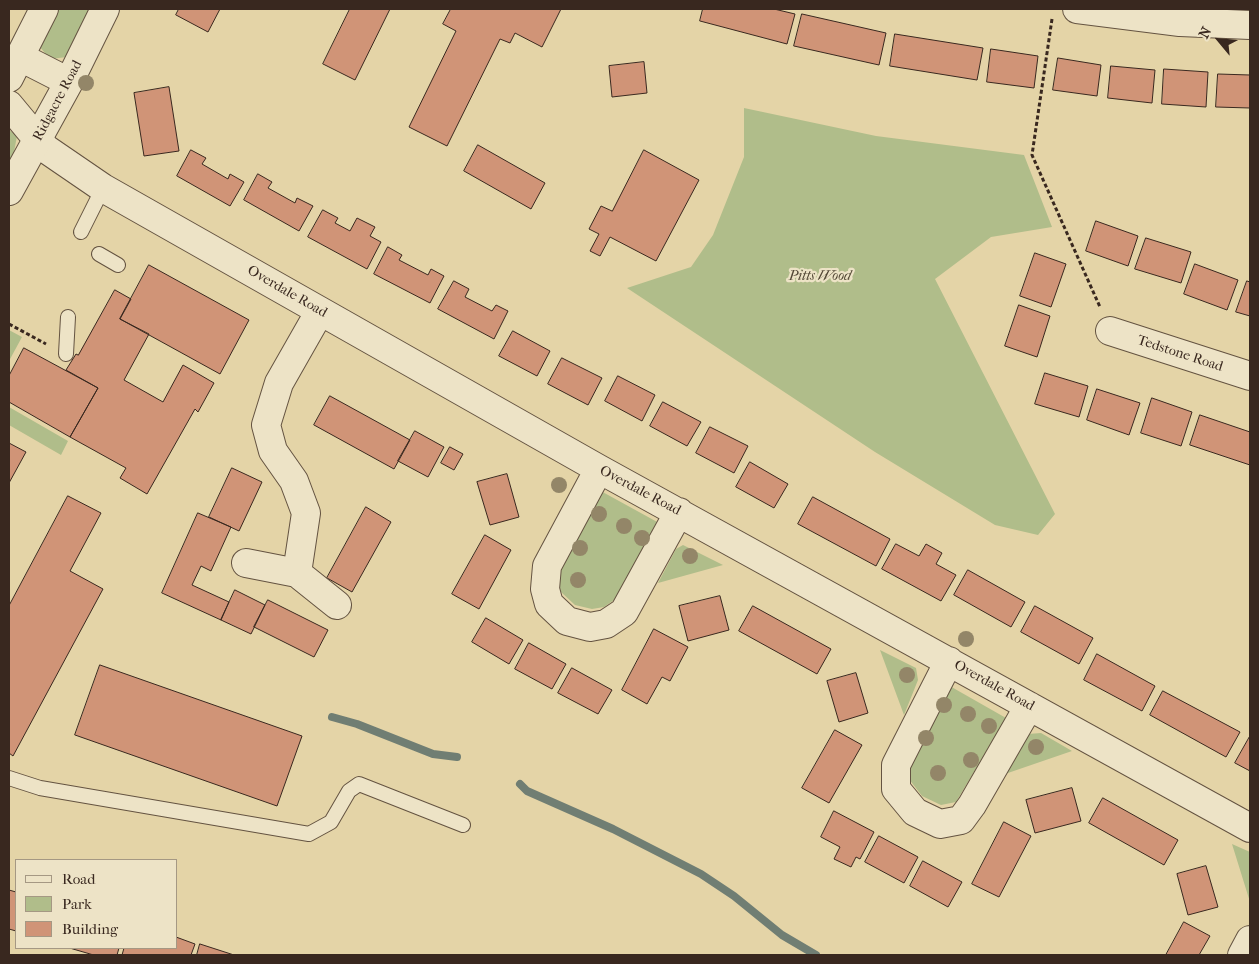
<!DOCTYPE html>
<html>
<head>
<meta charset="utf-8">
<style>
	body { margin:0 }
	#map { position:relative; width:1259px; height:964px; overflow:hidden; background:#e4d4a7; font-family:"IM FELL French Canon",serif }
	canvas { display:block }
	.frame { position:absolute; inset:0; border:10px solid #39281f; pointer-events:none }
	.legend { position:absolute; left:15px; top:859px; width:162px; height:90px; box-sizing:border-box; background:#ede3c6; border:1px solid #a59883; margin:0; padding:6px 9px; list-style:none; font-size:15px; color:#39281f }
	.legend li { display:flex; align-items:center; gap:10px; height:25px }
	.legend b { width:25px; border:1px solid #a59883 }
	.north { position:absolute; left:1194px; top:15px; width:50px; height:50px; -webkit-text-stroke:4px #ede3c6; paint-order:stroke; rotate:298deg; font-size:14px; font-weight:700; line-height:20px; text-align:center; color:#39281f }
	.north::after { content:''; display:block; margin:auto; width:18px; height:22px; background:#39281f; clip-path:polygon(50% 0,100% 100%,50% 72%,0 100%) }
</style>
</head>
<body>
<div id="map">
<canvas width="1259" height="964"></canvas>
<div class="frame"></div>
<ul class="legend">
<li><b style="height:6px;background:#ede3c6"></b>Road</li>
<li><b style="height:14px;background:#b0bd8a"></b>Park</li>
<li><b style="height:14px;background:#d09477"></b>Building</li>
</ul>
<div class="north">N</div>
</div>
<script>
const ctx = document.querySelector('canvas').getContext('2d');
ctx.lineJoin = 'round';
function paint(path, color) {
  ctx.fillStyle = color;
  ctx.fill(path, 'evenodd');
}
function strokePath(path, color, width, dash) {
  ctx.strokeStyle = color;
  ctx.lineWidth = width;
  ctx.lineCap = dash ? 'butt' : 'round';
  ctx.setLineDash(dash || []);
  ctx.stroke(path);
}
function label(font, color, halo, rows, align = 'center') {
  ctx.font = font + ' "IM FELL French Canon",serif';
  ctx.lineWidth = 4.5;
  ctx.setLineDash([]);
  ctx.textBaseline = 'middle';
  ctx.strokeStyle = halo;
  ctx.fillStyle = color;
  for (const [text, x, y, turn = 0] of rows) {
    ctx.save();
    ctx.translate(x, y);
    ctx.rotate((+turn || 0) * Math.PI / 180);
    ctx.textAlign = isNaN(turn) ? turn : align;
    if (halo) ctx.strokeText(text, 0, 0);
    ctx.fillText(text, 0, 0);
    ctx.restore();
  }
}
const green = new Path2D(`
	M57,9h33l-23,48 -17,2 -11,-13z
	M744,108l132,28 148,19 28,72 -61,10 -56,42 120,235 -17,21 -43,-10 -120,-73 -248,-164 64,-21 22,-32 31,-78z
	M9,130l8,6 -3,16 -5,9z
	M9,330l13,7 -13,24z
	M9,407l59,34 -7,14 -52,-30z
	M599,490l60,33 -42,75 -13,9 -12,2 -17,-4 -14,-13 -3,-11 1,-18z
	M683,545l40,20 -65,18 18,-34z
	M880,650l36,18 2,12 -14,35z
	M948,685l58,33 -50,84 -15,3 -19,-9 -13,-17v-18z
	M1041,733l31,18 -67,23 23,-40z
	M1232,844l18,8v50z`);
const stream = new Path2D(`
	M332,717l25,7 76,30 24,3
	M520,784l7,7 86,38 88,45 33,22 48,39 34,20`);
const building = new Path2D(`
	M179,9h41l-12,23 -32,-17z
	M350,9h40l-35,71 -32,-16z
	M451,9h110l-19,38 -27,-14 -5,10 -10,-4 -53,107 -38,-19 47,-96 -13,-7z
	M703,9h71l21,5 -8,30 -87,-23z
	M802,14l84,19 -7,32 -85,-19z
	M895,34l88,14 -6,32 -87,-14z
	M991,49l47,7 -4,32 -47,-6z
	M1058,58l43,7 -4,31 -44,-6z
	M644,62l3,31 -35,4 -3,-31z
	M1111,66l44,4 -3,33 -44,-5z
	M1164,69l44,3 -2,35 -44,-3z
	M1218,74l32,1v33l-34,-1z
	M169,87l10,64 -35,5 -10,-63z
	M478,145l67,38 -14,26 -67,-38z
	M191,150l15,8 -4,6 26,15 2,-5 14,8 -14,24 -53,-30z
	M644,150l55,30 -43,81 -46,-24 -10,19 -10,-5 9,-17 -10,-5 12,-23 11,5z
	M258,174l14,8 -4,6 27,15 2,-5 16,8 -14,25 -55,-31z
	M323,210l15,8 -3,5 15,8 7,-13 18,9 -5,9 11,6 -14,27 -59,-32z
	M1096,221l42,15 -10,30 -42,-15z
	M1146,238l45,14 -10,31 -46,-14z
	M388,247l14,8 -3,5 29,15 3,-6 13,7 -14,27 -56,-29z
	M1035,253l31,11 -15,43 -31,-11z
	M1195,264l43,16 -11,30 -43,-16z
	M149,265l100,55 -29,54 -100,-55z
	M454,281l15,8 -4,8 27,14 4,-6 12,6 -14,28 -56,-30z
	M1247,281l3,1v34l-14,-4z
	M115,290l16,9 -11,20 29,15 -25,46 39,22 20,-37 31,18 -16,29 -3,-3 -48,85 -27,-16 6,-10 -56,-31 28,-49 -32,-18 10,-16 2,1z
	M1019,305l31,11 -13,41 -32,-11z
	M513,331l37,20 -13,25 -38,-20z
	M24,348l74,40 -28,49 -61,-35v-26z
	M562,358l40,20 -14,27 -40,-21z
	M1045,373l43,13 -9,31 -44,-13z
	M618,376l37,19 -13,26 -37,-20z
	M1097,389l43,14 -11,32 -42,-15z
	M330,396l80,44 -16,29 -80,-44z
	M1152,398l40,14 -11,34 -40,-13z
	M663,402l38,20 -14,24 -37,-20z
	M1200,415l50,17v33l-60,-20z
	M710,427l38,19 -14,27 -38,-20z
	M415,431l29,16 -16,30 -30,-16z
	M9,443l17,9 -17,31z
	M450,447l13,7 -9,16 -13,-7z
	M750,462l38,22 -14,24 -38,-21z
	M232,468l30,14 -23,49 -30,-14z
	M507,474l12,43 -29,8 -13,-43z
	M68,496l33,17 -31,58 33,18 -90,167 -4,-3v-147z
	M813,497l77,42 -14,27 -78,-42z
	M366,507l25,15 -39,70 -25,-14z
	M198,513l33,14 -20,44 -10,-5 -9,19 37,17 -8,18 -59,-27z
	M485,535l26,15 -32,59 -27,-15z
	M896,544l23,12 7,-12 16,9 -6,11 20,11 -15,26 -59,-32z
	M968,570l57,32 -14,25 -57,-32z
	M235,590l30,15 -14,29 -30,-14z
	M720,596l9,34 -41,11 -9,-35z
	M268,600l60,30 -14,27 -60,-30z
	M753,606l78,43 -14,25 -78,-43z
	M1035,606l58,32 -14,26 -58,-32z
	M486,618l37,22 -14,24 -37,-22z
	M654,629l34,18 -18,34 -8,-4 -15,27 -25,-14z
	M529,643l37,21 -14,25 -37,-20z
	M1097,654l58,32 -13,25 -58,-31z
	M100,665l202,71 -25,70 -202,-71z
	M572,668l40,22 -14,24 -40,-21z
	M856,673l12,40 -29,9 -12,-41z
	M1163,691l77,41 -14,25 -76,-42z
	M835,730l27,15 -33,58 -27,-15z
	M1250,736v35l-15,-8z
	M1072,788l9,33 -46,12 -9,-33z
	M1103,798l75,42 -14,25 -75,-42z
	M834,811l40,21 -14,27 -4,-2 -5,10 -17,-8 6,-12 -19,-10z
	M1004,822l27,14 -32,61 -27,-13z
	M879,836l39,21 -14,26 -39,-21z
	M923,861l39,21 -14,25 -38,-21z
	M1206,866l12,41 -30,8 -11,-41z
	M9,890l7,2v39l-7,-2z
	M1184,922l26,14 -11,19h-33z
	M176,937l19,7 -4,11h-69l2,-7h52z
	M200,944l34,11h-37z
	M70,948h49l-2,7h-23z`);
const path = new Path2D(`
	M1052,19l-20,136 68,152
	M9,324l37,20`);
const service = new Path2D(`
	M81,232l22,-44
	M99,254l19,11
	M66,354l2,-37
	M9,778l31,10 269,46 22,-12 18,-31 10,-7 104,41`);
const minor = new Path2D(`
	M1077,9l103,13 70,3
	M38,140l8,9 57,39 496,281 651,359
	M1110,331l140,45
	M599,469l-52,97 -2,23 4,15 18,17 23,6 16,-3 18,-12 55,-100
	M246,563l51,10 9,-60 -12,-32 -21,-30 -7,-26 13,-42 41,-72
	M297,573l40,32
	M949,661l-53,104v24l19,23 25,12 21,-4 11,-15 57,-99
	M1242,955l8,-15`);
const tertiary = new Path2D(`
	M20,57l49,25
	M9,78l35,-69
	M9,105l29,35
	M9,191l60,-109 36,-73`);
const trees = [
	[86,83],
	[559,485],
	[599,514],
	[624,526],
	[642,538],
	[580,548],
	[690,556],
	[578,580],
	[966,639],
	[907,675],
	[944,705],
	[968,714],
	[989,726],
	[926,738],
	[1036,747],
	[971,760],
	[938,773]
];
const streetNames = [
	["Ridgacre Road",58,101,-62],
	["Overdale Road",287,292,30],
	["Tedstone Road",1180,354,18],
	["Overdale Road",640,491,28],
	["Overdale Road",994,686,29]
];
const parkNames = [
	["Pitts Wood",820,277]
];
paint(green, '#b0bd8a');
strokePath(stream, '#707e73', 8);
paint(building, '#d09477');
strokePath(building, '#39281f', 1);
strokePath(service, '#645341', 16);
strokePath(minor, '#645341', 30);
strokePath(tertiary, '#645341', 30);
strokePath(path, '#39281f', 3, [4, 2.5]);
strokePath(service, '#ede3c6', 14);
strokePath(minor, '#ede3c6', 28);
strokePath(tertiary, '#ede3c6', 28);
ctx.fillStyle = '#938668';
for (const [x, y] of trees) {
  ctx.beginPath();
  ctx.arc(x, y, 8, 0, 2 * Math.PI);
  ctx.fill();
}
label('14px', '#39281f', '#ede3c6', streetNames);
label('italic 14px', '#514634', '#ede3c6', parkNames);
</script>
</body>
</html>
